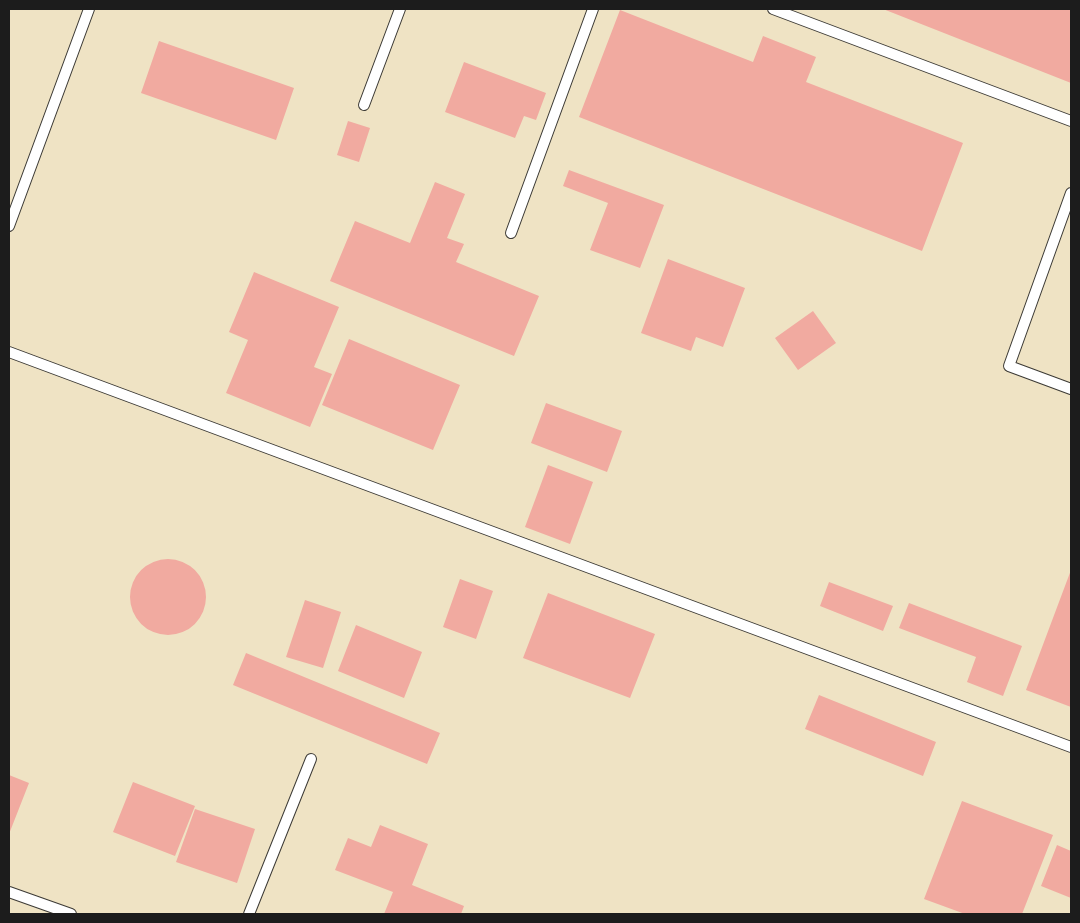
<!DOCTYPE html>
<html>
<head>
<meta charset="utf-8">
<style>
	body { margin:0 }
	#map { position:relative; width:1080px; height:923px; overflow:hidden; background:#efe3c4; font-family:"IM FELL English",serif }
	canvas { display:block }
	.frame { position:absolute; inset:0; border:10px solid #1c1c1c; pointer-events:none }
</style>
</head>
<body>
<div id="map">
<canvas width="1080" height="923"></canvas>
<div class="frame"></div>
</div>
<script>
const ctx = document.querySelector('canvas').getContext('2d');
ctx.lineJoin = 'round';
function paint(path, color) {
  ctx.fillStyle = color;
  ctx.fill(path, 'evenodd');
}
function strokePath(path, color, width, dash) {
  ctx.strokeStyle = color;
  ctx.lineWidth = width;
  ctx.lineCap = dash ? 'butt' : 'round';
  ctx.setLineDash(dash || []);
  ctx.stroke(path);
}
const building = new Path2D(`
	M883,9h188v74z
	M620,10l133,52 10,-26 53,21 -10,25 157,61 -41,108 -343,-134z
	M159,41l135,47 -18,52 -135,-47z
	M464,62l82,31 -10,27 -12,-4 -9,22 -70,-26z
	M348,121l22,7 -11,34 -22,-7z
	M569,170l95,35 -24,63 -50,-18 18,-47 -45,-17z
	M435,182l30,12 -18,44 17,6 -8,18 83,34 -25,60 -184,-75 25,-60 55,22z
	M668,259l77,29 -22,59 -27,-10 -5,14 -50,-18z
	M254,272l85,35 -25,60 18,7 -22,53 -84,-34 22,-53 -19,-8z
	M813,311l23,32 -38,27 -23,-32z
	M349,339l111,46 -27,65 -111,-45z
	M546,403l76,28 -15,41 -76,-29z
	M548,465l45,17 -23,62 -45,-17z
	M130 597a38 38 0 1 1 76 0a38 38 0 1 1-76 0Z
	M1071,570v137l-45,-17z
	M460,579l33,12 -17,48 -33,-12z
	M829,582l64,24 -10,25 -63,-25z
	M548,593l107,41 -25,64 -107,-40z
	M305,600l36,12 -18,56 -37,-11z
	M909,603l113,43 -19,50 -36,-14 9,-25 -77,-29z
	M356,625l66,27 -18,46 -66,-27z
	M246,653l194,80 -13,31 -194,-79z
	M819,695l117,47 -13,34 -118,-47z
	M9,775l20,8 -20,51z
	M133,782l62,24 -20,50 -62,-24z
	M962,801l91,34 -31,79h-57l-41,-15z
	M195,809l60,20 -18,54 -61,-21z
	M380,825l48,19 -16,41 52,21 -3,8h-77l9,-22 -58,-22 13,-32 23,9z
	M1057,845l14,6v47l-30,-12z`);
const lane = new Path2D(`
	M773,9l298,112
	M364,105l36,-96
	M1071,193l-62,173 62,23
	M9,226l80,-217
	M511,233l82,-224
	M9,352l1062,395
	M9,892l62,22
	M249,914l62,-155`);
paint(building, '#f1aaa0');
strokePath(lane, '#3c3a35', 12);
strokePath(lane, '#fff', 10);
</script>
</body>
</html>
